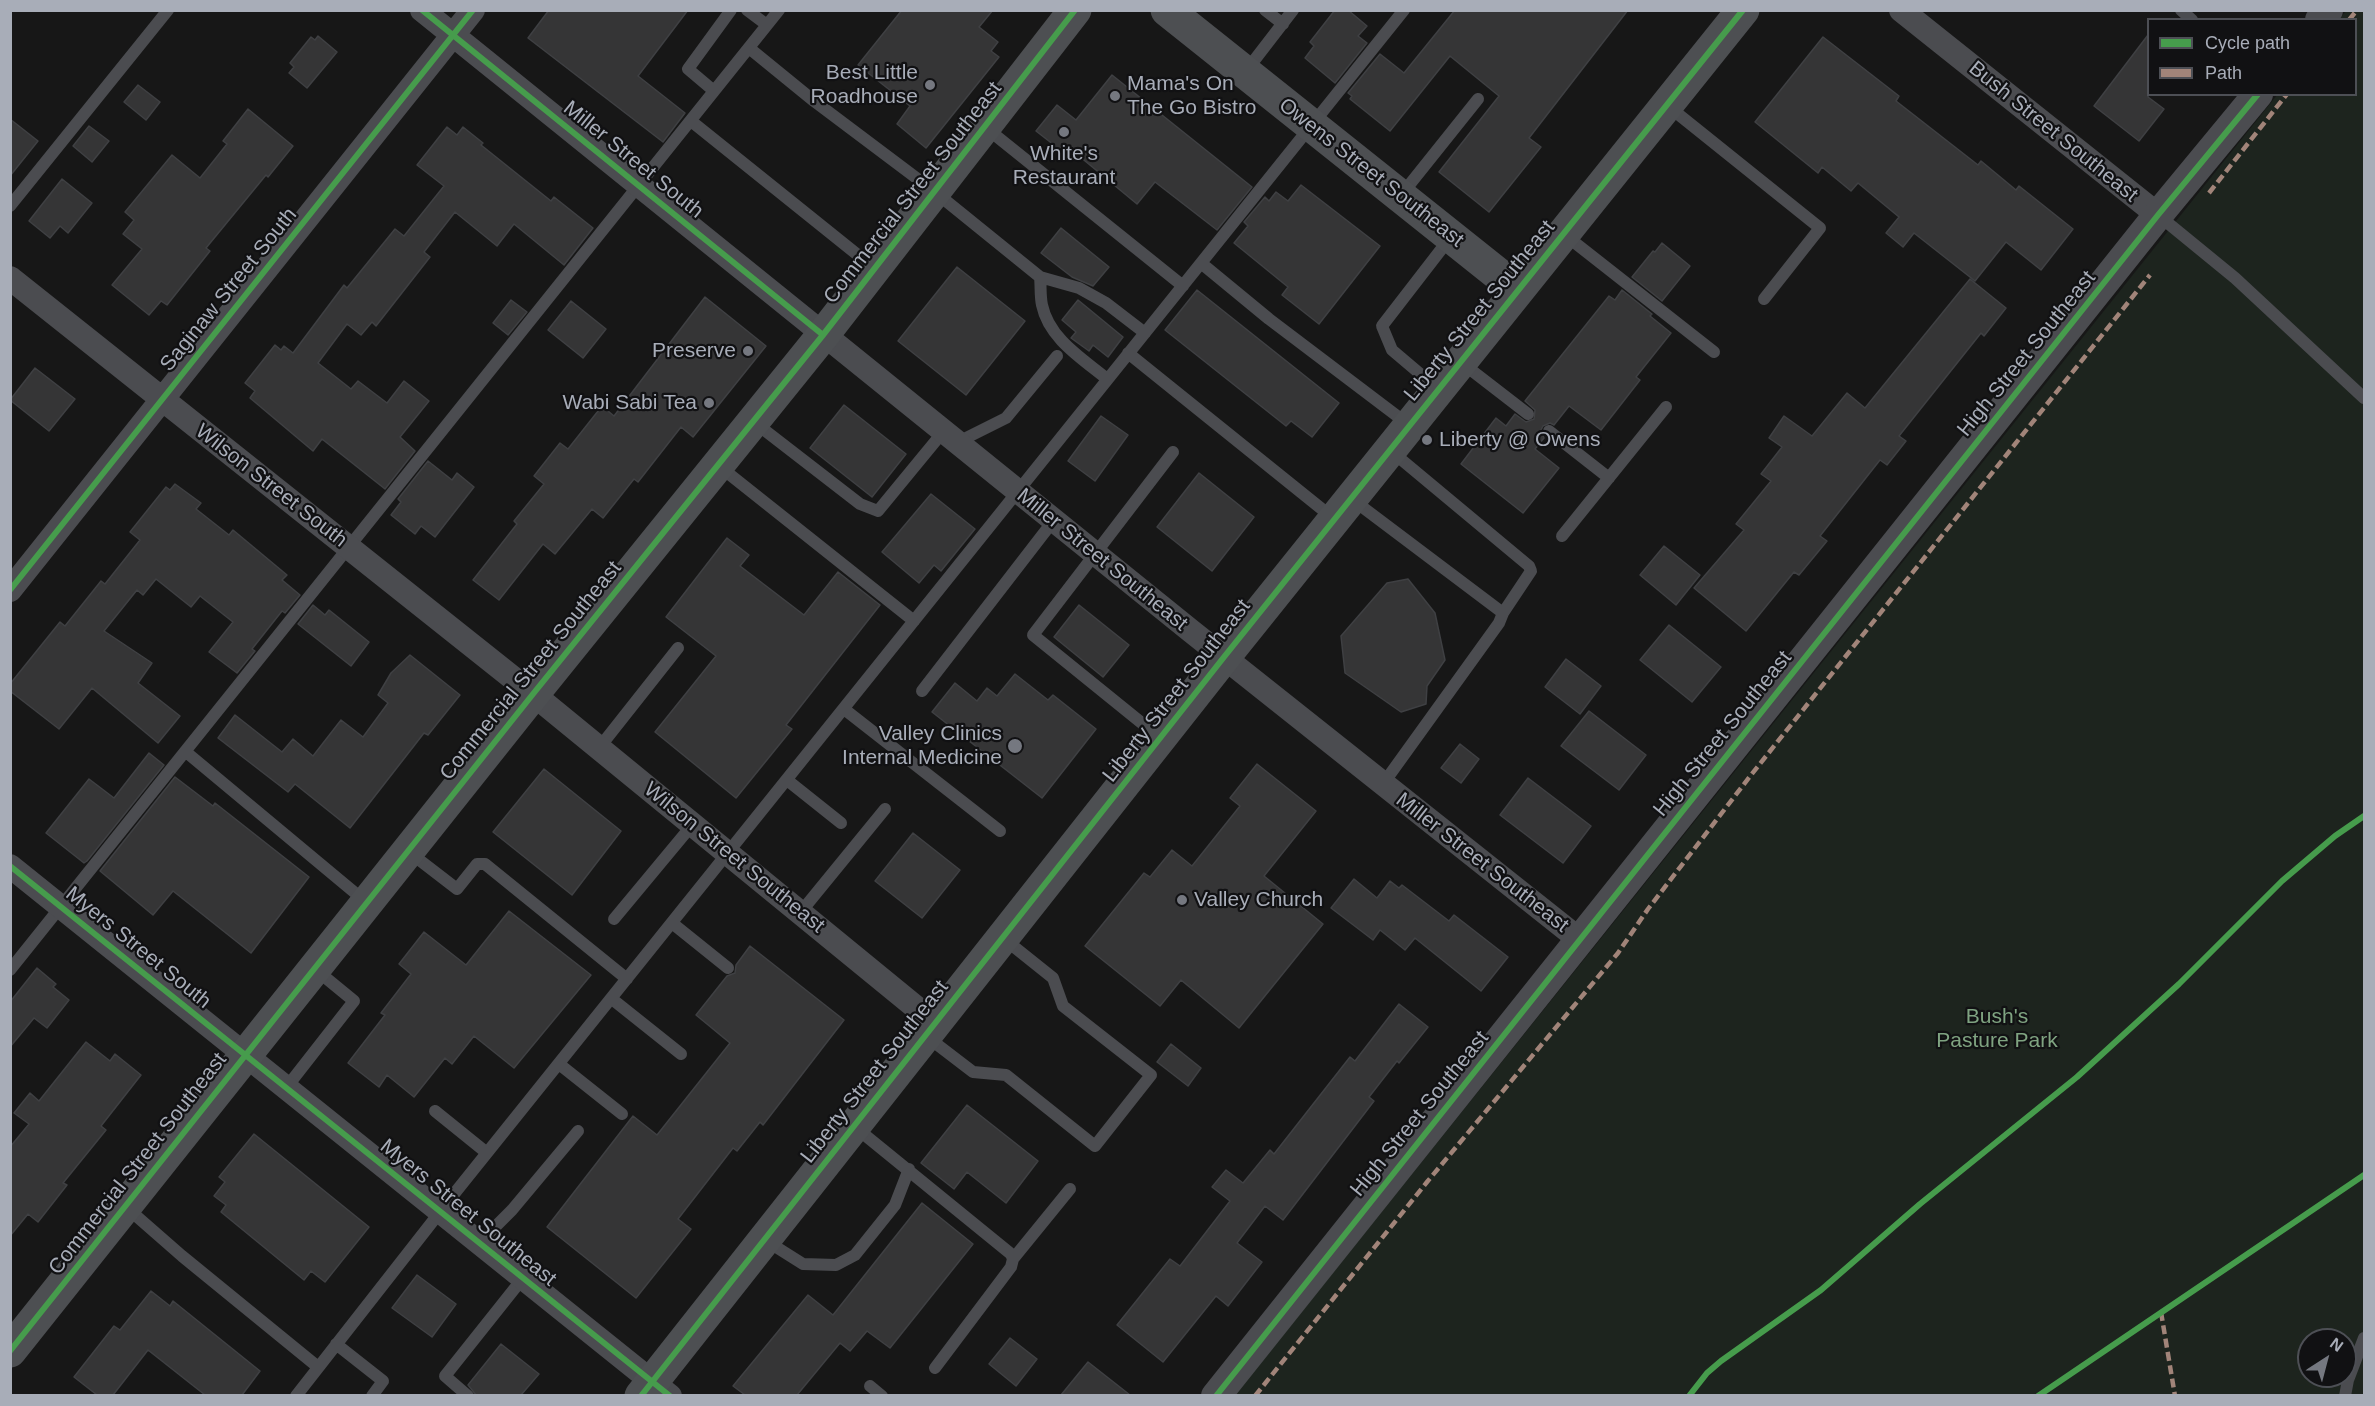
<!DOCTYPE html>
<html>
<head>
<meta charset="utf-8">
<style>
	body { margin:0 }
	#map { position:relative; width:2375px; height:1406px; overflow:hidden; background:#171717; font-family:Helvetica,sans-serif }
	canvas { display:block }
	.frame { position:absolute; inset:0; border:12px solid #a8adb8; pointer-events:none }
	.legend { position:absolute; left:2147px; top:18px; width:210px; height:78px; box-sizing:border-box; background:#111113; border:2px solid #4d4f55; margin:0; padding:8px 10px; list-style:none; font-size:18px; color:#a8adb8 }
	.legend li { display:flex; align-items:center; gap:12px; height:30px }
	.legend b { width:30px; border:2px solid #4d4f55 }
	.north { position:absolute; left:2297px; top:1328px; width:60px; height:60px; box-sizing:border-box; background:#111113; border:2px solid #4d4f55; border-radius:50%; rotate:36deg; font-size:16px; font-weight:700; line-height:24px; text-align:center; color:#a8adb8 }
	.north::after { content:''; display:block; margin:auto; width:21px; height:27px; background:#757880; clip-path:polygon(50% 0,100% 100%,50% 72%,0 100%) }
</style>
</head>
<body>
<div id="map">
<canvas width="2375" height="1406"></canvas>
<div class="frame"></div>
<ul class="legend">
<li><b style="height:8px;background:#469c4c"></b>Cycle path</li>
<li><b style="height:8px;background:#a18479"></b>Path</li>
</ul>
<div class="north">N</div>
</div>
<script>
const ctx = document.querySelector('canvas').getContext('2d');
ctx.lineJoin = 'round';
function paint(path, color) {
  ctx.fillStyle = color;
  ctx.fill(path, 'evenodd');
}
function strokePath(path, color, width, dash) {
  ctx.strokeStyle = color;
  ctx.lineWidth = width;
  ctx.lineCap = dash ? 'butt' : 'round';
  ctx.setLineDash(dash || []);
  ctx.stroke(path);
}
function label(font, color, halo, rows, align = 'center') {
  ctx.font = font + ' Helvetica,sans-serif';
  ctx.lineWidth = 4.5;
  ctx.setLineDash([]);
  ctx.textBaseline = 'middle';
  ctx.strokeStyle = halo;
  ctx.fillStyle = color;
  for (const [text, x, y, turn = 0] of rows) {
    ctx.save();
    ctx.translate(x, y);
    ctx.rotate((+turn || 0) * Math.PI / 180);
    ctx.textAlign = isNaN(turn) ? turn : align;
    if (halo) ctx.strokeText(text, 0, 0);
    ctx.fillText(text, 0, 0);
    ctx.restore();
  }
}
const green = new Path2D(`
	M2346,11h18v1384l-1130,1 1043,-1301 79,-1v-74l-17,-1zM2309,1340h36v36h-36z`);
const building = new Path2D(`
	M549,10h139l-50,66 47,37 -22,29 -135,-104z
	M902,10h91l-14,17 19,15 -7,9 8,6 -73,91 -29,-24 13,-18 -52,-41z
	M1335,10h13l19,16 -9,10 9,7 -32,40 -30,-25 9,-12 -4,-4z
	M1455,10h173l-99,128 12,9 -52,65 -50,-40 60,-76 -49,-40 -60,75 -40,-32 2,-3 -4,-3 32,-39 24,19z
	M2148,35v62l16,12 -25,32 -45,-35z
	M318,36l19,16 -30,36 -18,-15 5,-6 -4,-4 21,-26 4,3z
	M1823,37l76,59 -3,5 82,64 3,-4 35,29 3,-4 54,43 -32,41 -35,-28 -31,39 -61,-48 -11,14 -17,-14 13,-16 -41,-34 -7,8 -29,-24 -4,6 -63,-51z
	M1112,75l140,112 -35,43 -62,-48 -18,22 -64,-53 -5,5 -32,-25 21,-26 19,15z
	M138,85l22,17 -14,18 -22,-18z
	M248,109l45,37 -25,31 -2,-2 -60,73 4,3 -43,54 -6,-4 -12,14 -37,-30 30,-36 -19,-15 11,-14 -9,-8 47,-57 28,23 27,-34 -4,-3z
	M10,119l28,22 -28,35z
	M89,126l20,15 -17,21 -19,-16z
	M447,127l10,8 6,-8 20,16 -2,2 70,56 3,-4 39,31 -29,37 -50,-41 -17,22 -42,-34 -31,40 6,5 -54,69 -4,-4 -11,13 -14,-11 -29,39 33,26 7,-8 29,22 17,-22 25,20 -29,36 15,14 -30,38 -63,-50 -9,12 -63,-53 5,-7 -10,-8 30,-38 6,5 3,-4 9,7 51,-68 3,3 48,-59 9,7 40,-50 -27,-21z
	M62,179l30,24 -24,30 -8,-7 -10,12 -21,-17z
	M1301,185l79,61 -61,78 -37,-29 6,-8 -54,-44 14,-17 -4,-4 21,-25 4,4 7,-9 12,9z
	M1061,228l48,39 -16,19 -21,-9 -31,-24z
	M1662,243l28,23 -28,35 -30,-24 21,-26 2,1z
	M957,267l68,54 -59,74 -68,-54z
	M1970,279l36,29 -22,28 -3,-3 -82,103 7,5 -19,24 -7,-5 -60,76 7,5 -28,34 -5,-3 -48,59 -52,-43 50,-58 -8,-6 35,-43 -10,-7 21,-27 -13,-9 15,-22 28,20 35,-43 18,15z
	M1197,290l142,113 -27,34 -21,-16 -5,5 -121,-96z
	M1622,290l30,24 -2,2 21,17 -35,44 4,3 -39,50 -32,-24 -15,19 -4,-2 -7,3 -2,4 3,8 -9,11 24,19 -36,45 -62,-49 35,-46 10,8 9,-12 11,8 8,-3 1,-9 -10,-9 84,-105 6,4z
	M705,297l61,49 -73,91 -12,-10 -43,55 -4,-3 -31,39 -11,-9 -37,45 -12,-10 -44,56 -26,-20 44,-56 -3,-3 30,-37 -10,-8 26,-33 8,6 34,-43 12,10z
	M511,300l16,12 -19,23 -15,-12z
	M1078,300l45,37 -15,20 -15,-12 -4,6 -18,-13 5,-6 -14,-12z
	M571,301l35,28 -23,29 -35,-28z
	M35,368l40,31 -26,32 -39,-31z
	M844,405l62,49 -34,43 -62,-49z
	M1101,416l27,19 -33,46 -27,-20z
	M428,461l24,19 5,-7 17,14 -39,50 -14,-11 -6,8 -24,-19 10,-13 -3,-3z
	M1199,473l55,44 -42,54 -55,-44z
	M175,484l26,19 -5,6 33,26 4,-5 54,45 -5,5 18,15 -15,18 -3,-2 -30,38 3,2 -18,22 -28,-21 24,-30 -33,-26 -9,11 -35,-28 -13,16 -6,-5 -33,41 48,32 -14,20 42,33 -22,27 -66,-55 -33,41 -49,-38v-7l50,-62 5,4 36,-45 4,3 35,-44 -10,-8 36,-45 4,3z
	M931,494l44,35 -34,42 -7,-6 -15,18 -37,-31z
	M727,538l22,17 -9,11 64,49 34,-43 42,33 -94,120 6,4 -56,69 -81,-66 61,-76 -50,-39z
	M1664,546l36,29 -24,30 -36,-30z
	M1408,579l27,34 10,47 -18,26 -1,18 -25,8 -56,-39 -4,-37 46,-53z
	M313,605l12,10 4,-5 40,32 -18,24 -53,-42z
	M1079,605l50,40 -26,32 -49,-40z
	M1669,625l52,42 -29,35 -52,-42z
	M410,655l50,40 -32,40 -4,-2 -74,95 -55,-44 -7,8 -70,-54 17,-23 47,37 11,-13 20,17 28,-36 22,17 25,-34 -10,-8 13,-22z
	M1566,659l35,27 -21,28 -35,-27z
	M1015,674l33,26 5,-5 43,34 -54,69 -110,-86 23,-29 22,18 10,-13 10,8z
	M1589,711l57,44 -27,35 -58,-44z
	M1460,744l19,15 -18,24 -20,-15z
	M149,753l15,12 -77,96 -3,2 -38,-30 43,-54 25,19z
	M1257,764l59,47 -52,65 59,48 -84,104 -58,-48 -21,26 -75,-60 59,-73 6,4 22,-27 20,16 48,-60 -10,-8z
	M544,769l77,62 -49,64 -79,-63z
	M175,777l38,29 2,-3 94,74 -58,76 -78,-62 -20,24 -53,-44z
	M1528,778l63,48 -28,37 -63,-48z
	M913,833l47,37 -38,48 -47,-37z
	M1354,879l23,19 13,-17 9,7 3,-3 47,36 5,-6 54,42 -27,34 -66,-53 -10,12 -25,-20 -7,10 -42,-32z
	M509,911l82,64 -77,93 -40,-32 -22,28 -7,-6 -31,39 -27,-22 -8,12 -31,-24 37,-48 -4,-2 30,-39 -12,-10 25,-32 42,33z
	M750,946l94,74 -81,105 -3,-3 -23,29 -4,-3 -55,71 13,10 -55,69 -89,-71 86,-111 24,19 73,-92 -34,-28 31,-39 8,-3 1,-8z
	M37,968l19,16 -3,3 16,13 -22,28 -13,-10 -24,29v-45z
	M1399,1004l29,23 -29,36 -2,-2 -28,36 5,4 -91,119 -18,-14 -28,37 25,19 -34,44 -12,-10 -53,66 -46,-37 53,-66 10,7 50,-65 -18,-14 14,-17 17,13 27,-33 4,4 76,-97 5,4z
	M86,1042l24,19 5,-7 26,21 -40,51 5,4 -43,53 4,2 -29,37 -10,-8 -18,22v-89l19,-23 -15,-11 16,-20 9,8z
	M1171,1044l30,24 -13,18 -31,-24z
	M967,1105l71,56 -32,42 -39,-31 -13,17 -33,-26z
	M254,1134l115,93 -44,55 -14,-11 -7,9 -83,-68 5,-7 -12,-9 11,-14 -6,-5z
	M922,1203l51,41 -83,104 -23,-17 -17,20 -10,-8 -43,52h-52l-12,-9 75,-91 25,20z
	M417,1275l39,29 -24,33 -40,-29z
	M151,1291l19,15 3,-5 87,70 -18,24h-37l-57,-45 -35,45h-16l-23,-18 40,-51 6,4z
	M1010,1338l27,21 -21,27 -27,-22z
	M501,1344l38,30 -18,21h-45l-8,-10z
	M1088,1362l42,33h-69z`);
const service = new Path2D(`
	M747,10l20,15
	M1265,10l18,14
	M2181,10l11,10
	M749,48l65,53 121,91 105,85 39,11 27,15 39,30
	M1246,71l47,-61
	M714,91l-26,-22 43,-59
	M1668,106l152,122 -56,71
	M691,121l183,147
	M985,127l198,159
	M1402,194l76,-95
	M10,206l158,-196
	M2158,215l77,63 129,120
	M1565,235l149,117
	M1201,263l68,56 140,106
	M1040,277c1,9 0,19 2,28 7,34 41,54 65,74
	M1128,353l205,165
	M1462,363l66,51
	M1438,389l-46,-39 -10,-24 68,-88
	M754,422l106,82 18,7 65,-79
	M1549,431l60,47
	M956,443l50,-25 51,-62
	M719,466l195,155
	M1353,500l150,113
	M1562,536l104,-129
	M922,691l132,-171
	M844,709l156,122
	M1159,737l-126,-102 140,-183
	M599,748l79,-100
	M186,752l180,150
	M787,780l54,43
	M1383,784l116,-161 4,-10 28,-42 -2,-5 -138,-115
	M409,852l48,37 20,-25h8l142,115
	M800,913l85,-104
	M614,919l79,-95
	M672,923l56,45
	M10,970l769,-960
	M612,999l69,55
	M926,1036l47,36 33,3 89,71 56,-71 -88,-69 -10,-28 -50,-40
	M559,1064l63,50
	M286,1088l68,-87 -39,-32
	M435,1111l52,42
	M855,1127l156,127 2,5 -2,8 -76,101
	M126,1207l56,49 136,111
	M765,1240l38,24 33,1 19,-10 40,-50 14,-36
	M479,1243l33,-33 66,-79
	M1013,1259l57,-70
	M336,1344l47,37 -11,15
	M870,1386l12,10
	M296,1396l162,-207 946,-1179
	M468,1396l-23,-20 78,-98
	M2345,1396l3,-16 16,-42`);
const minor = new Path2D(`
	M422,10l769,621 389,309
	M1901,10l257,205
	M10,278l523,416 402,329
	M10,590l463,-580
	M10,866l660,530`);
const tertiary = new Path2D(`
	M2320,20l8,-10
	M1216,1396l942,-1181 100,-121`);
const primary = new Path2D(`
	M1167,10l351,280
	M10,1351l523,-657 290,-359 252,-325
	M641,1396l583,-739 519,-647`);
const quiet = new Path2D(`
	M2349,20l8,-10
	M2209,193l78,-99
	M2161,1312l14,84
	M1255,1396l172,-214 191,-229 30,-44 103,-134 399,-500`);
const cycleway = new Path2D(`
	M422,10l401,325
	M10,590l463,-580
	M10,866l660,530
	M10,1351l523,-657 290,-359 252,-325
	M641,1396l583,-739 519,-647
	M1216,1396l942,-1181 100,-121
	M1689,1396l18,-23 14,-12 100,-71 99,-86 157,-127 102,-93 103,-103 53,-45 29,-20
	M2038,1396l326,-221`);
const markers = [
	[930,85,6,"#757880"],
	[1115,96,6,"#757880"],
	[1064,132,6,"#757880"],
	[748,351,6,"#757880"],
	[709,403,6,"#757880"],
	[1427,440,6,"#757880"],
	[1015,746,8,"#757880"],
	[1182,900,6,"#757880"]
];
const poiNames = [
	["Best Little",918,73],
	["Roadhouse",918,97],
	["Mama's On",1127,84,"left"],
	["The Go Bistro",1127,108,"left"],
	["White's",1064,154,"center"],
	["Restaurant",1064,178,"center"],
	["Preserve",736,351],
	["Wabi Sabi Tea",697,403],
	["Liberty @ Owens",1439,440,"left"],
	["Valley Clinics",1002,734],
	["Internal Medicine",1002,758],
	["Valley Church",1194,900,"left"]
];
const streetNames = [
	["Bush Street Southeast",2053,132,39],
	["Miller Street South",633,160,39],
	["Owens Street Southeast",1371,173,38],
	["Commercial Street Southeast",913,193,-52],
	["Saginaw Street South",229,290,-51],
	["Liberty Street Southeast",1480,311,-51],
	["High Street Southeast",2027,354,-51],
	["Wilson Street South",271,486,38],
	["Miller Street Southeast",1102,560,39],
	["Commercial Street Southeast",531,671,-51],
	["Liberty Street Southeast",1177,691,-52],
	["High Street Southeast",1723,734,-51],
	["Wilson Street Southeast",734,858,39],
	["Miller Street Southeast",1482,863,38],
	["Myers Street South",138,948,39],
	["Liberty Street Southeast",875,1072,-52],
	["High Street Southeast",1420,1114,-51],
	["Commercial Street Southeast",138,1164,-52],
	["Myers Street Southeast",468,1213,39]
];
const parkNames = [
	["Bush's",1997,1017],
	["Pasture Park",1997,1041]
];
paint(green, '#1d241e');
paint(building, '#353536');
strokePath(building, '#3f4043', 1.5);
strokePath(service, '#4b4c50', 12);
strokePath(minor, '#4b4c50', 24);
strokePath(tertiary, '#4b4c50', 30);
strokePath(primary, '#4d4f52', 33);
strokePath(quiet, '#a18479', 4.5, [9, 4.5]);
strokePath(cycleway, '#469c4c', 6);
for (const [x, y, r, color] of markers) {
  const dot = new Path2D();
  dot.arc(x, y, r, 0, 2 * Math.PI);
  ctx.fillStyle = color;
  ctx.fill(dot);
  strokePath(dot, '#111113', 2);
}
label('21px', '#a8adb8', '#111113', poiNames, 'right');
label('21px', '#a8adb8', '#111113', streetNames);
label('21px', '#7fa381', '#111113', parkNames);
</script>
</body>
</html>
